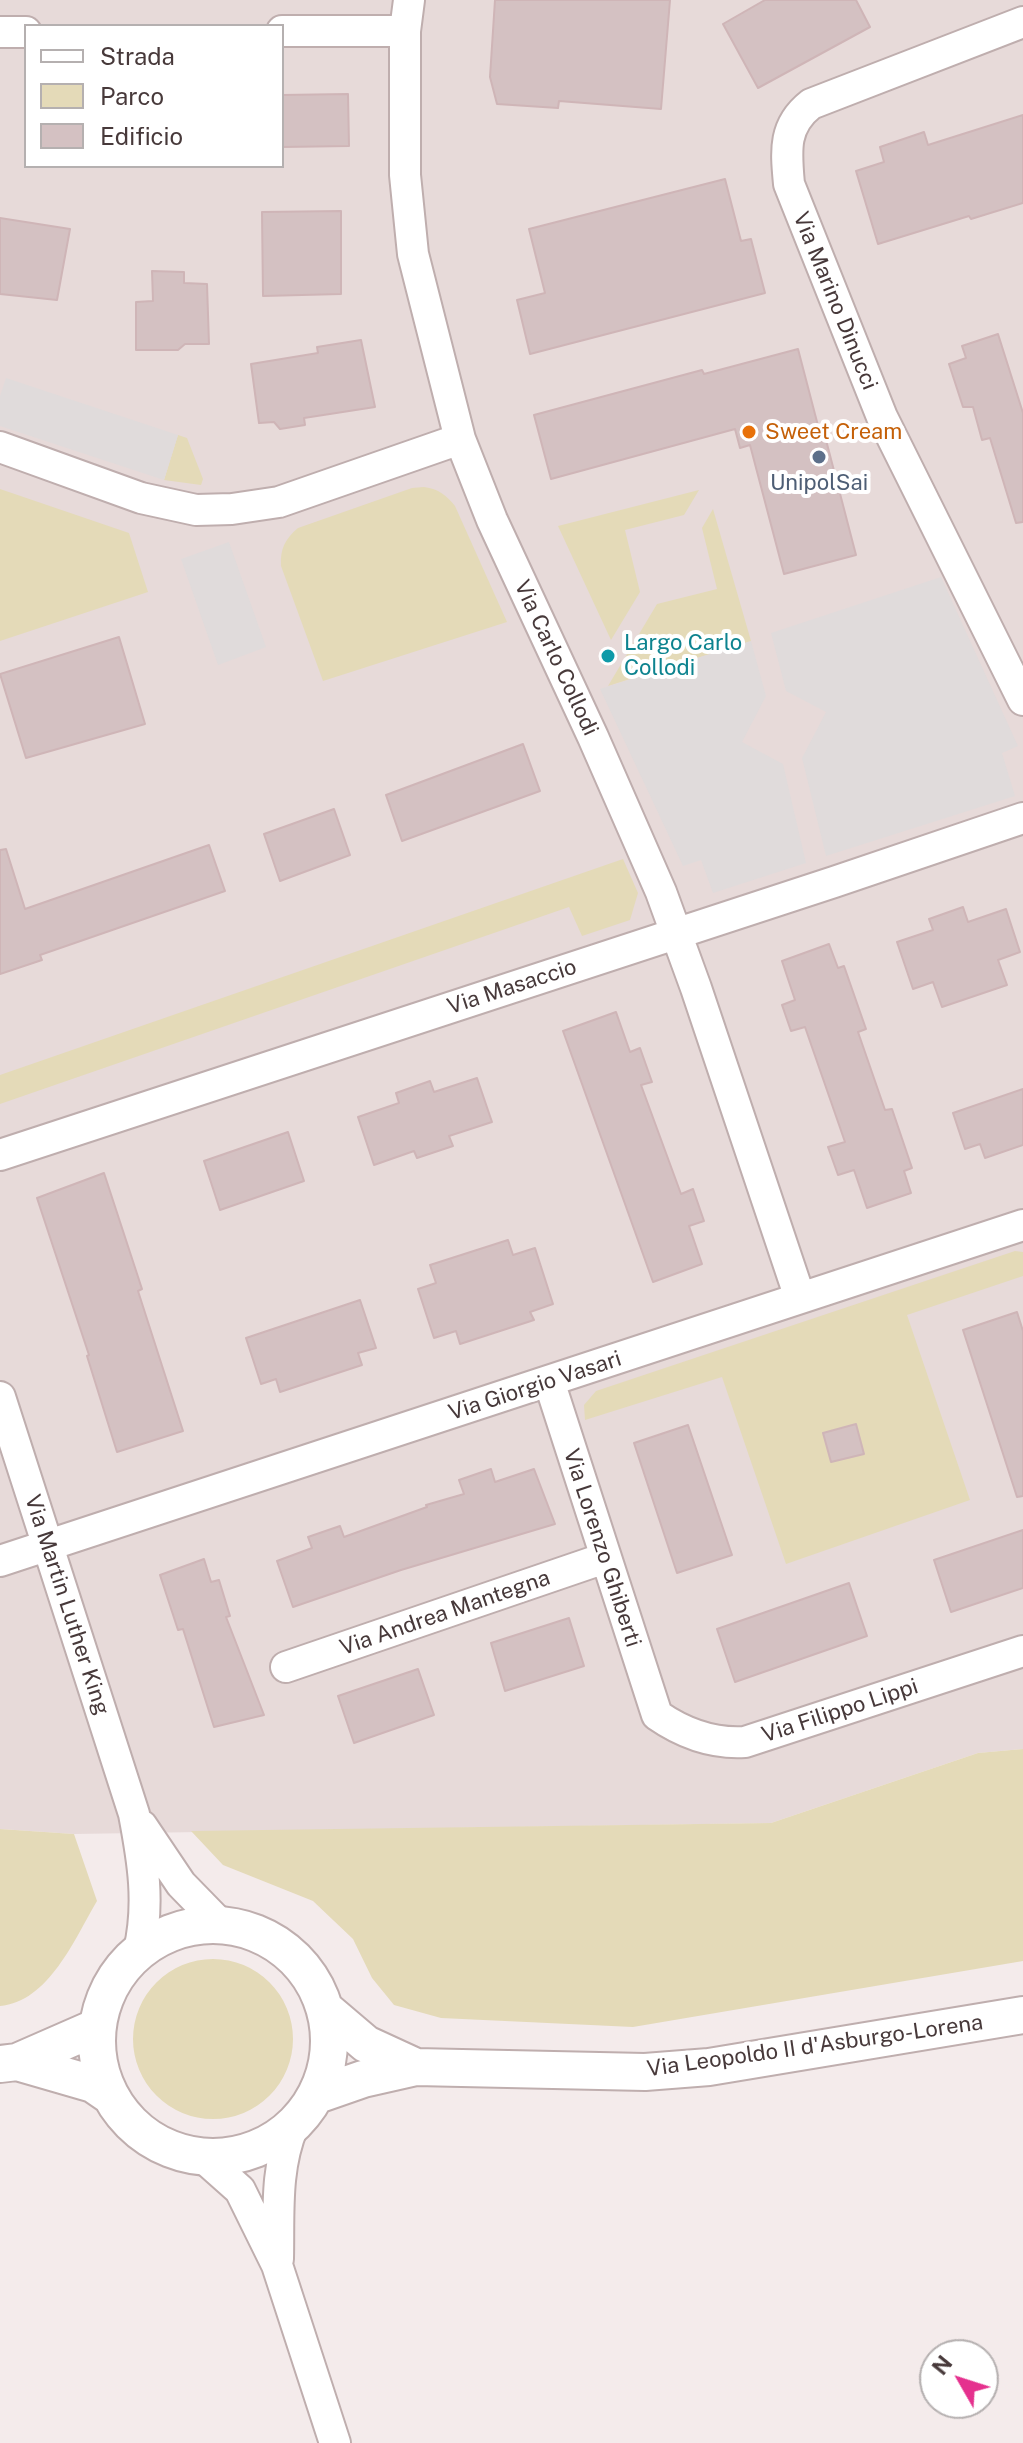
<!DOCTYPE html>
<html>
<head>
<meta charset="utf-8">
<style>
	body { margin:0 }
	#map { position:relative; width:1023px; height:2443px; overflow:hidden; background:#f4ebeb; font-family:"Public Sans",sans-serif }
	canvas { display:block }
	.legend { position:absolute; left:24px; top:24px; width:260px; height:144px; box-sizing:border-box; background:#fff; border:2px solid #b5b0b0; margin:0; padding:10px 14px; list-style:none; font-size:24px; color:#47393a }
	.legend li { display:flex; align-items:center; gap:16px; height:40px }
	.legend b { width:40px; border:2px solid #b5b0b0 }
	.north { position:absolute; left:919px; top:2339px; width:80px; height:80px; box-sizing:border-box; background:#fff; border:2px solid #b5b0b0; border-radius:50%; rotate:309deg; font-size:22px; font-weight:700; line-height:32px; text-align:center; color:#47393a }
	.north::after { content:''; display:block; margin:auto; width:28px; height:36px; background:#e5318e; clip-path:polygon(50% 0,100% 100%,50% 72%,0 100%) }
</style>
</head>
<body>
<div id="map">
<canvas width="1023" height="2443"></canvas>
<ul class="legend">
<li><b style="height:10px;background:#fff"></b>Strada</li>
<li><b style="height:22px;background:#e4dab8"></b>Parco</li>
<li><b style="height:22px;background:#d4c1c2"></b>Edificio</li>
</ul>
<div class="north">N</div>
</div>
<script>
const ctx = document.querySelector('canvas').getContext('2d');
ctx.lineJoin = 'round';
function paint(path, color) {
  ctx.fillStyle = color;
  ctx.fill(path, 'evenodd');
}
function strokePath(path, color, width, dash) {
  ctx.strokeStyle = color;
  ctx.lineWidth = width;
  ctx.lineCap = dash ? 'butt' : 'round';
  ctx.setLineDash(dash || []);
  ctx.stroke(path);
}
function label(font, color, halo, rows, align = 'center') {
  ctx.font = font + ' "Public Sans",sans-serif';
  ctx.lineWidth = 8;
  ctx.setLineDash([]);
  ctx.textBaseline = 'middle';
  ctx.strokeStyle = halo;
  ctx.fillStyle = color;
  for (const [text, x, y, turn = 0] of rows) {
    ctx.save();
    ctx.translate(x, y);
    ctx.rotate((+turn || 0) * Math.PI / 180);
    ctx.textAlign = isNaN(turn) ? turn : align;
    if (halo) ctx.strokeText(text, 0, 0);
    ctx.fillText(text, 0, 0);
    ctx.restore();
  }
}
const residential = new Path2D(`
	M0,0h1023v1749l-45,4 -207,70 -697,11 -74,-5zM26,26h256v140h-256z`);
const green = new Path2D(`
	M178,435l9,3 16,41 -2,6 -37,-5z
	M424,487c15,2 22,8 31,19l52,116 -184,59 -42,-115c-1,-17 4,-27 17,-38l114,-40z
	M0,489l129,44 19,59 -148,49z
	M699,490l-15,25 -59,15 15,62 -29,48 -53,-114z
	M713,509l38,132 -143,45 49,-82 60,-15 -15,-61z
	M623,859l15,34 -8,27 -48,16 -13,-29 -569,197v-29z
	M1015,1251l8,1v24l-116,39 63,185 -184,64 -64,-187 -137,43 -1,-15 12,-14z
	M1023,1749v212l-390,66 -192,-9 -47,-13 -22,-27 -19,-39 -40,-38 -90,-36 -32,-34 580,-8 207,-70z
	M0,1829l74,5 23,67c-22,37 -48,101 -97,105z
	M133 2039a80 80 0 1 1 160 0a80 80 0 1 1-160 0Z`);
const parking = new Path2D(`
	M6,378l172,57 -14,45 -164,-54v-30z
	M229,542l37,105 -48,18 -37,-106z
	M941,577l77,169 -16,7 13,43 -189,60 -24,-98 24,-46 -40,-21 -15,-58z
	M751,641l15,55 -24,46 41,22 23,99 -93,30 -12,-33 -18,6 -83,-177z`);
const building = new Path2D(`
	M495,0h175l-9,109 -102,-8 -1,7 -61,-4 -7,-27z
	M765,0h91l14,27 -112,61 -35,-64z
	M348,94l1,52 -67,1v-52z
	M1023,115v88l-52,16 -2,-3 -91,28 -22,-73 28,-9 -4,-15 44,-15 4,13z
	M725,179l16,62 10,-2 14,54 -235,61 -13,-54 28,-7 -16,-64z
	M341,211v83l-78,2 -1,-84z
	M0,218l70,11 -13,71 -57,-6z
	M152,271l32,1v11l23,1 2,60h-24l-7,6h-42v-48l17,-1z
	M998,334l25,79v109l-7,1 -26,-85 -8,2 -9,-33h-10l-14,-43 17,-6 -4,-12z
	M361,340l14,67 -71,11 1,7 -25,4 -6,-7 -15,1 -8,-59 67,-11 -1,-6z
	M798,349l24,92 4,-1 30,115 -72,19 -34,-129 -10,3 -5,-19 -184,50 -17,-64 168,-45 2,4z
	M119,637l26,87 -119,34 -26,-84z
	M523,744l17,47 -138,50 -16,-46z
	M334,809l16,46 -70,26 -16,-47z
	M209,845l16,46 -185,64 2,5 -42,14v-124l6,-1 19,60z
	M963,907l5,15 38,-13 14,43 -22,8 9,25 -65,22 -9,-25 -20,7 -16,-47 36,-12 -4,-11z
	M829,944l9,24 6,-2 22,63 -8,3 27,78 7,-1 20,59 -8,3 7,22 -44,15 -13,-38 -16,5 -10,-28 17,-5 -40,-115 -14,4 -9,-26 13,-5 -13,-39z
	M616,1012l14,40 10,-4 12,34 -11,3 40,109 12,-5 11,32 -15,5 13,38 -49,18 -90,-251z
	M477,1078l15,44 -43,14 4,10 -36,12 -3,-7 -40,14 -16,-48 41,-14 -3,-10 34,-12 4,11z
	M1023,1089v56l-38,13 -5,-14 -15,5 -12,-36z
	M288,1132l16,49 -84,29 -16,-49z
	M104,1173l38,116 -4,2 45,140 -66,21 -30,-96 2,-1 -52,-157z
	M508,1240l5,15 22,-7 18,56 -23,8 4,8 -74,24 -4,-13 -22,7 -16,-49 18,-6 -6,-18z
	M360,1300l16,48 -18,5 4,12 -82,27 -4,-13 -15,5 -15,-46z
	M1017,1312l6,19v165l-6,1 -54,-167z
	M856,1424l8,30 -33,8 -8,-29z
	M688,1425l44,130 -55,18 -43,-130z
	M491,1469l4,13 39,-13 21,55 -154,46 -108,37 -16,-46 35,-13 -4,-11 32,-11 4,11 83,-30 -1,-2 38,-11 -5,-14z
	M1023,1530v58l-72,24 -17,-52z
	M204,1559l7,23 8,-2 11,36 -4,1 38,98 -50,12 -31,-98 -5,1 -18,-55z
	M849,1583l18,53 -132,46 -18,-53z
	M569,1618l15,48 -79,25 -14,-48z
	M418,1669l16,46 -80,28 -16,-47z`);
const minor = new Path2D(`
	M409,0l-4,31v144l8,79 47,185 32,81 101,217 68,155 35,96 104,310
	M1023,22l-212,82c-28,22 -25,47 -22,80l93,233 141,283
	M282,31h123
	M0,32h26
	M0,447l141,51 55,12 36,-1 47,-7 181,-63
	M0,1155l834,-273 189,-64
	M549,1381l108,334c26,18 56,29 88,27l278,-91
	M0,1397l134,417c9,47 16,90 5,137
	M0,1561l1023,-336
	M286,1667l319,-109
	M142,1826l39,58 40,41
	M204,2158l36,32 37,75 58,178
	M278,2259c1,-46 -3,-90 15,-133`);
const tertiary = new Path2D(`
	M97 2041a116 116 0 1 1 232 0a116 116 0 1 1-232 0Z
	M326,2010l40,34 50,23
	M17,2062l76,22 16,11
	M0,2064l17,-2 80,-35
	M317,2095l46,-16 53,-12 229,5 64,-5 314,-52`);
const markers = [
	[749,432,8,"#e8710a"],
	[819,457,8,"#5c6f8a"],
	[608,656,8,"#0f9aa8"]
];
const streetNames = [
	["Via Marino Dinucci",835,301,68],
	["Via Carlo Collodi",556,658,65],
	["Via Masaccio",512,987,-18],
	["Via Giorgio Vasari",535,1386,-18],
	["Via Lorenzo Ghiberti",602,1548,72],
	["Via Martin Luther King",67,1605,72],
	["Via Andrea Mantegna",445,1613,-19],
	["Via Filippo Lippi",840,1711,-18],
	["Via Leopoldo II d'Asburgo-Lorena",815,2046,-8]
];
const foodNames = [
	["Sweet Cream",765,432]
];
const serviceNames = [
	["UnipolSai",819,483]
];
const cultureNames = [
	["Largo Carlo",624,643],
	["Collodi",624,668]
];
paint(residential, '#e7dad9');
paint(green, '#e4dab8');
paint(parking, '#e0dbdb');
paint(building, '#d4c1c2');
strokePath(building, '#cfb5b7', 2);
strokePath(minor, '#bfaeae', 34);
strokePath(tertiary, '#bfaeae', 40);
strokePath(minor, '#fff', 30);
strokePath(tertiary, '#fff', 36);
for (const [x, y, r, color] of markers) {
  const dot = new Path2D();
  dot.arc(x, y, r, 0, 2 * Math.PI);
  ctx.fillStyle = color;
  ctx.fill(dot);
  strokePath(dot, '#fff', 3);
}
label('22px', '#47393a', '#fff', streetNames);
label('22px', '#c56008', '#fff', foodNames, 'left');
label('22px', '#4e5e75', '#fff', serviceNames);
label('22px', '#0d838f', '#fff', cultureNames, 'left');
</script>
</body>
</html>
